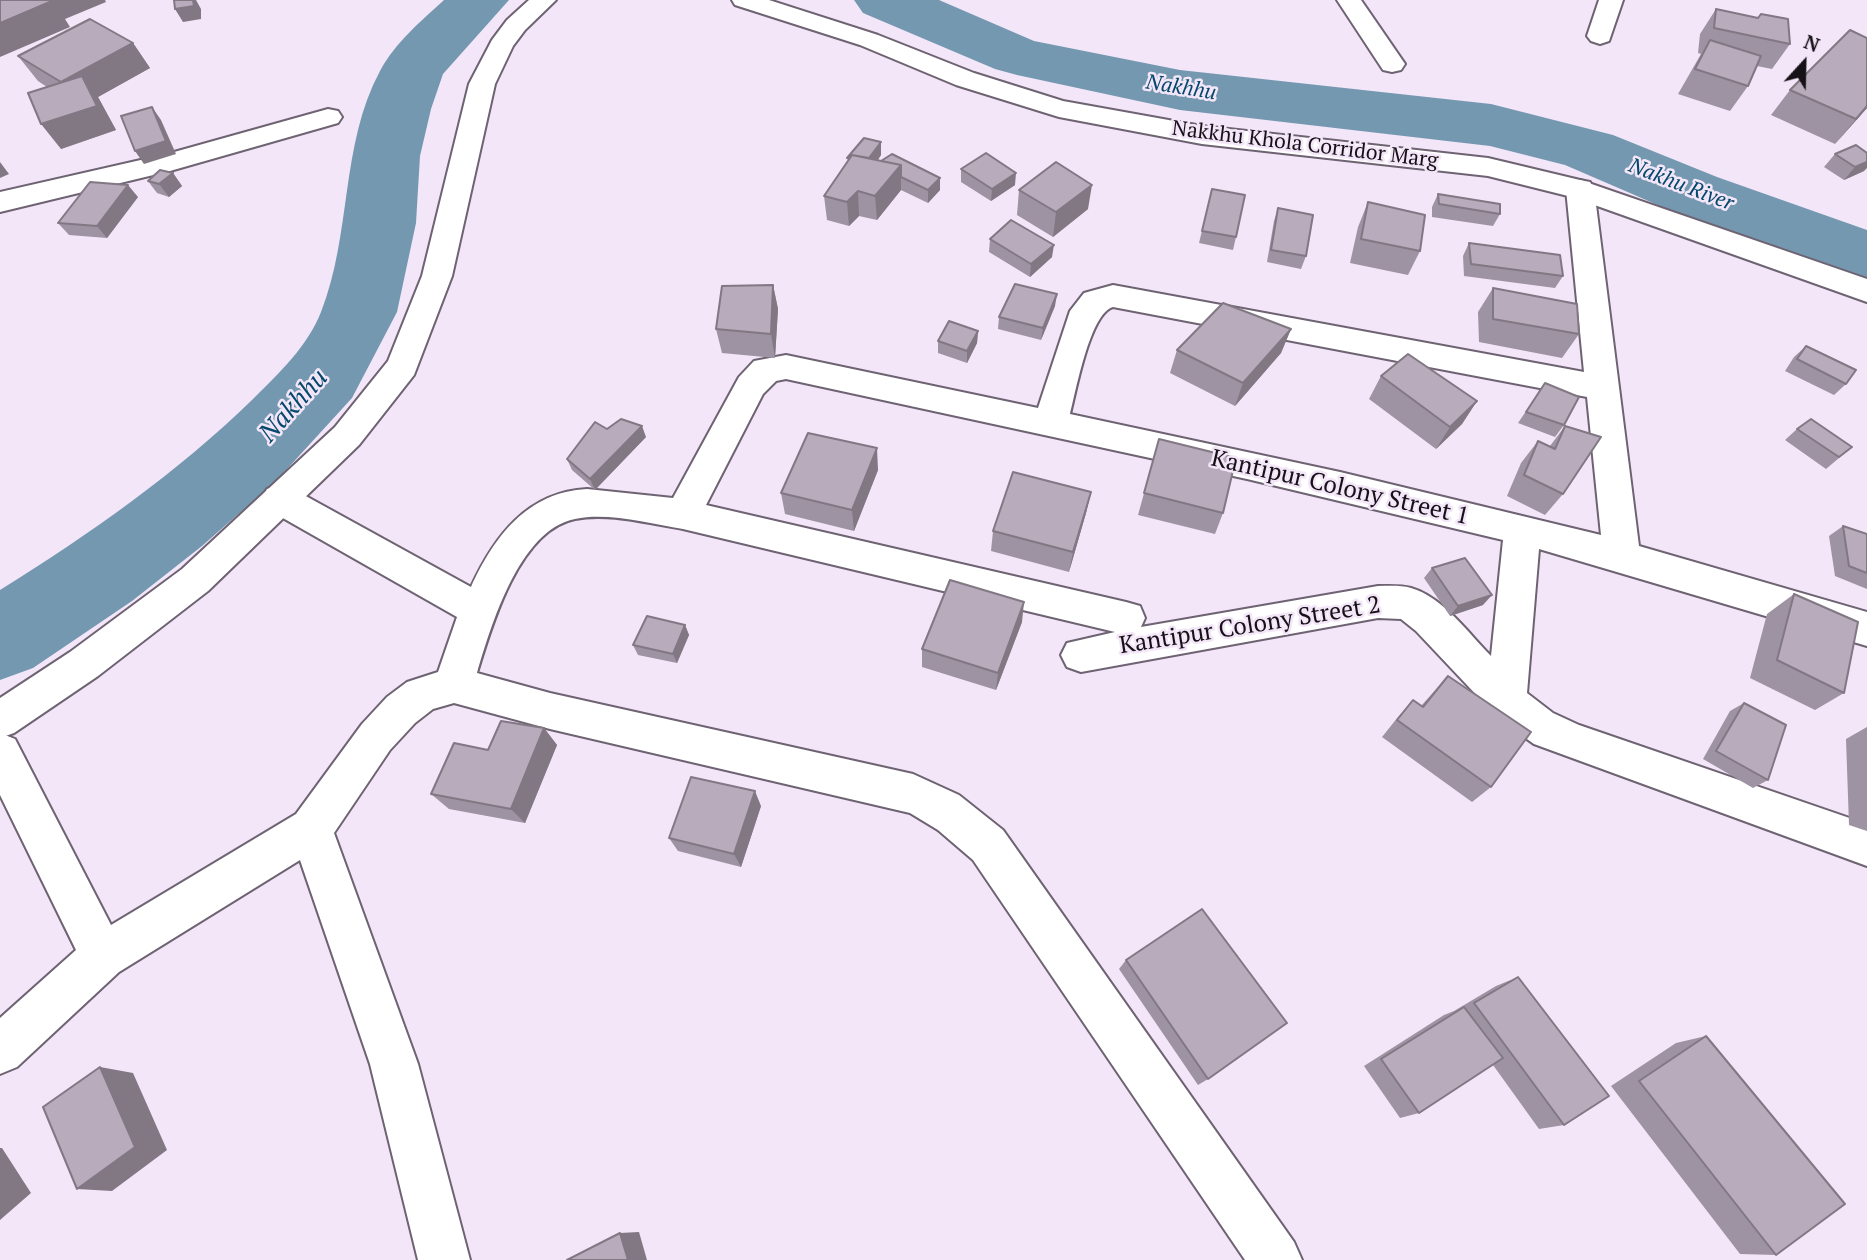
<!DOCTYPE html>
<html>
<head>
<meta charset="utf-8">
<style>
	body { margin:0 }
	#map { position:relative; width:1867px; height:1260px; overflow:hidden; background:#f3e6f8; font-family:"PT Serif",serif }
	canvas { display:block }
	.north { position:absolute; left:1769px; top:28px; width:70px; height:70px; -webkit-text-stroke:5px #f3e6f8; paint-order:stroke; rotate:22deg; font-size:19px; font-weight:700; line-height:28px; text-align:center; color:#161117 }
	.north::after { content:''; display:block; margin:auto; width:24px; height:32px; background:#161117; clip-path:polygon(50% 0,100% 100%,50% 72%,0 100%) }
</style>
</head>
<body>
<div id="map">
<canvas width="1867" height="1260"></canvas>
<div class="north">N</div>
</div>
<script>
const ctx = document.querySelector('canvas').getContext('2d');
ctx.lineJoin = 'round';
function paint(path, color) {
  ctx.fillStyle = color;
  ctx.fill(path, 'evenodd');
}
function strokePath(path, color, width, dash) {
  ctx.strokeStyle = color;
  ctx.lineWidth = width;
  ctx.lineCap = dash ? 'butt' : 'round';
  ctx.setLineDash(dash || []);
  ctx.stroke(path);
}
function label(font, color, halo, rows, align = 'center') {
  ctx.font = font + ' "PT Serif",serif';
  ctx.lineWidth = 5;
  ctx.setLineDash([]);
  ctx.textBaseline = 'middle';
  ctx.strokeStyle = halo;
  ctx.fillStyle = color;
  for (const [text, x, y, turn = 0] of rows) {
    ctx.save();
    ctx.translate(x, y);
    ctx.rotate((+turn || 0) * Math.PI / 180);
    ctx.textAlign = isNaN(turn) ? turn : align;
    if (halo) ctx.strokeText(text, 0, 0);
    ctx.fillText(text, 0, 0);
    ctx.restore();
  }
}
const river = new Path2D(`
	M444,0h65l-66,74 -12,35 -11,47 -4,67 -19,89 -45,86 -75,82 -75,66 -70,55 -99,67 -33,12v-90c90,-56 177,-117 253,-191 27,-27 54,-52 68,-87 31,-78 19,-167 59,-241 15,-28 41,-50 64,-71z
	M854,0h85l95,41 146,29 311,34 122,31 104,42 150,53v52l-200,-73 -102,-44 -75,-19 -310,-36 -163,-35 -22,-6 -132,-56z`);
const minor = new Path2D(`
	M1337,0h24l44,64 -4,6 -9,2 -9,-2z
	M1599,0h24l-14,41 -9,3 -9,-3 -4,-5z
	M328,109l10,2 4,6 -4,6 -168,48 -170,41v-20l167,-38z
	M1580,180l10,2 4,7 45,357 228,66v34l-328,-97 -12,144 26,20 26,12 288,99v42l-333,-122 -34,-24 -84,-89 -15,-12 -23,-1 -297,54 -14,-5 -6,-12 6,-12 48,-11 -432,-103c-34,-5 -74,-17 -108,-10 -56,11 -84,107 -98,154l73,20 363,81 46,21 44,35 291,412 8,18h-57l-272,-400 -35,-30 -28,-17 -360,-84 -96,-26 -21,6 -18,14 -25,27 -56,83 84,231 52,196h-52l-48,-196 -70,-204 -181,112 -102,95 -17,7v-56l76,-68 -76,-155v-62l15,6 96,186 185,-111 66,-90 25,-27 20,-15 31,-10 19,-55 -190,-108 -5,-10 5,-10 13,-4 13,4 178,98c23,-50 56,-95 116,-98l86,9 66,-121 15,-16 32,-6 252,53 32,-97 14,-18 29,-8 471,87 -18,-183 4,-7zM1113,307l474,90 14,138 -261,-63 -270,-58c6,-23 20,-101 43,-107zM786,379l461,100 256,61 -12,116c-23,-23 -48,-59 -80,-68 -10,-3 -22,-2 -33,-2l-237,41 4,-9 -5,-12 -14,-4 -420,-97 57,-111 13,-13z`);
const tertiary = new Path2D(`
	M529,0h27l-31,30 -12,16 -18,38 -43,192 -38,99 -55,70 -151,146 -110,85 -84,57 -14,5v-40l70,-46 112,-83 153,-142 53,-66 34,-85 47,-192 23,-44 15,-20z
	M732,0h37l109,35 96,38 89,28 139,25 286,32 92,22 287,99v23l-295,-105 -84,-21 -286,-32 -143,-27 -103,-32 -96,-40 -125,-40z`);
const wall = new Path2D(`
	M1716,9l74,35 -18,25 -15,-3 -9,20 -18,25 -52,-17 23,-40 -3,-1 2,-19z
	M1867,38v70l-32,36 -64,-29 19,-25z
	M133,43l17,25 -52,29 18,33 -55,19 -14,-62 -9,-6 -20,-25z
	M1835,154l29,17 -20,9 -20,-13z
	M881,155l-3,5 62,30 -12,13 -27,-13 -24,30 -18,-4 -10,10 -22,-6 -3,-24 24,-35 -1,-3z
	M961,169l54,16 -24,16 -30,-19z
	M173,173l9,13 -13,11 -12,-4 -9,-12z
	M1212,189l24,48 -3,13 -34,-7z
	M1019,190l69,19 -35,28 -36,-22z
	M1438,194l62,20 -7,12 -61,-9v-10z
	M138,197l-31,41 -38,-3 -11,-12z
	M1368,202l52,49 -12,24 -58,-12 8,-36z
	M1278,208l28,48 -5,13 -34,-7 7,-41z
	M990,239l62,18 -22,20 -41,-25z
	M1469,243l94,33 -8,12 -91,-12 -1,-20z
	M773,285l5,24 -3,49 -53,-5 -6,-24z
	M1493,288l86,46 -17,24 -83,-16 -1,-30z
	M1055,306l-14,34 -43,-11 1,-12z
	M1291,329l-10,24 -46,53 -65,-33 7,-23z
	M978,331l-1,12 -10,20 -29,-10v-12z
	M1806,346l40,38 -12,11 -49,-24 9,-14z
	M1381,376l96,25 -15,23 -26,25 -67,-50z
	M1545,383l19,42 -9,12 -37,-14z
	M1565,426l-2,68 -18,21 -38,-19 14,-33 17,-22 12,5z
	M607,429l39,8 -51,53 -23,-20 -5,-11z
	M1797,429l55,18 -26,22 -41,-29z
	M1159,439l64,74 -8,21 -77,-19z
	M878,470l-24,61 -69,-17 -4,-21z
	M1091,492l-5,21 -17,59 -78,-21 2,-20z
	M1843,526l24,8v55l-32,-13 -6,-40z
	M1432,568l51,37 -33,11 -26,-38z
	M1794,594l50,99 -29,17 -65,-32 17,-64z
	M1022,622l-26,68 -74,-23v-18z
	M685,625l4,10 -12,28 -39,-8 -5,-10z
	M1448,676l43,111 -19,15 -90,-65 16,-20 15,-17 8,6z
	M1744,703l24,77 -15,8 -50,-29 27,-48z
	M1867,727v104l-18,-6 -3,-86z
	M544,728l13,17 -32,78 -76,-14 -18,-15 57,-44z
	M761,806l-20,61 -63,-16 -9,-13z
	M1126,960l82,119 -10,6 -79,-116z
	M1518,977l46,148 -25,4 -46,-64 -74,48 -19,5 -36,-52 80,-51 10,-4 42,-25z
	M1706,1036l70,219 -36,-1 -129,-168 65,-43z`);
const shadedWall = new Path2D(`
	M45,0h60l1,2 -41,17 5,8 -70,30v-34z
	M193,0h3l5,9v10l-18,3 -8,-13z
	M133,43l17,25 -52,29 18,33 -55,19 -20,-25 39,-17 -19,-25z
	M1867,106v2l-32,36 21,-25z
	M152,107l9,13 15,34 -32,10 -9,-13z
	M881,142v13l-15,21 -1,-12z
	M0,162l9,12 -9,4z
	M1867,162v6l-3,3 -20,9 11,-13z
	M901,165v25l-24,30 -2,-24z
	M173,173l9,13 -13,11 -10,-13z
	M1016,173l-1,12 -24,16 1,-12z
	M940,178v12l-12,13v-13z
	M128,185l10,12 -31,41 -10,-12z
	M1092,185l-4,24 -35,28 3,-25z
	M858,191l1,25 -10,10 -2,-24z
	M1054,245l-2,12 -22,20 1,-13z
	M773,285l5,24 -3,49 -4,-24z
	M1057,294l-2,12 -14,34 2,-12z
	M1291,329l-10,24 -46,53 8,-23z
	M978,331l-1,12 -10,20v-12z
	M1477,401l-15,23 -26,25 14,-22z
	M642,426l4,11 -51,53 -5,-11z
	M877,448l1,22 -24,61 -2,-21z
	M1091,492l-5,21 -17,59 4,-20z
	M1492,595l-9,10 -33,11 8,-10z
	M1024,602l-2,20 -26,68 2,-17z
	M685,625l4,10 -12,28 -4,-9z
	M544,728l13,17 -32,78 -14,-14z
	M755,791l6,15 -20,61 -7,-13z
	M100,1067l33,6 34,77 -55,41 -35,-2z
	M0,1148h2l29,45 -31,27z
	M639,1232l8,28h-19l-8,-27z`);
const building = new Path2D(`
	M0,0h49l3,1 -52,22z
	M174,0h19l1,6 -19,3z
	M1716,9l42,9 3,-4 27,5 2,25 -76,-16z
	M90,19l43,24 -72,39 -43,-26z
	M1850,30l17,8v68l-11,13 -66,-29z
	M1710,40l51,16 -13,30 -53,-17z
	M82,76l15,30 -56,18 -13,-31z
	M152,107l14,34 -31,10 -14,-35z
	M864,138l17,4 -12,16 -17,-3 -3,3h-2z
	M1856,145l11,8v9l-12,5 -20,-13z
	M986,153l30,20 -24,16 -31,-20z
	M892,154l48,24 -12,12 -27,-13v-12l-20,-4z
	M852,155l49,10 -26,31 -17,-5 -11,11 -23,-6z
	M1056,162l36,23 -36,27 -37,-22z
	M160,170l13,3 -14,11 -11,-3z
	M90,182l38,3 -31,41 -39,-3z
	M1212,189l33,6 -9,42 -34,-6z
	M1438,194l62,10v10l-61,-10z
	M1368,202l57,13 -5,36 -59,-12z
	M1278,208l35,7 -7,41 -35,-6z
	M1011,220l43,25 -23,19 -41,-25z
	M1469,243l91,12 3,21 -92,-12z
	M1015,284l42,10 -14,34 -44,-11z
	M773,285l-2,49 -55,-5 6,-43z
	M1493,288l84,16 2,30 -86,-15z
	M1223,303l68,26 -48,54 -66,-33z
	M949,321l29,10 -11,20 -29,-10z
	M1806,346l50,24 -10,14 -49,-25z
	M1408,354l69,47 -27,26 -69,-51z
	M1545,383l34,14 -15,28 -38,-13z
	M621,419l21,7 -52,53 -23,-20 28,-37 12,7z
	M1811,419l41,28 -13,10 -42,-28z
	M1565,426l36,11 -38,57 -39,-19 14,-34 17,8z
	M808,433l69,15 -25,62 -71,-17z
	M1159,439l77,19 -13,55 -79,-20z
	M1013,472l78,20 -18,60 -80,-21z
	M1843,526l24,8v39l-18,-7z
	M1465,558l27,37 -34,11 -26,-38z
	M950,580l74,22 -26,71 -76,-24z
	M1794,594l64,28 -14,71 -67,-33z
	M647,616l38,9 -12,29 -40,-9z
	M1448,676l83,56 -40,55 -94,-67 16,-20 10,7z
	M1744,703l42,22 -18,55 -52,-29z
	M501,721l43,7 -33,81 -80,-15 23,-51 34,7z
	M691,777l64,14 -21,63 -65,-16z
	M1202,909l85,114 -79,56 -82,-119z
	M1518,977l91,119 -45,29 -90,-122z
	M1464,1007l39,51 -84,55 -38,-54z
	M1706,1036l139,168 -69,51 -137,-174z
	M100,1067l35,80 -58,42 -34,-82z
	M620,1233l8,27h-61z`);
const farWaternames = [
	["Nakhhu",1181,88,9],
	["Nakhu River",1681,185,21]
];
const farStreetnames = [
	["Nakkhu Khola Corridor Marg",1305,145,7]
];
const streetNames = [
	["Kantipur Colony Street 1",1340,488,13],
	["Kantipur Colony Street 2",1250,626,-9]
];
const waterNames = [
	["Nakhhu",294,406,-48]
];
paint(river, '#7598b1');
strokePath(minor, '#6e6372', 4);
strokePath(tertiary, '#6e6372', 4);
paint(minor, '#fff');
paint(tertiary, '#fff');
paint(wall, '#9e93a2');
paint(shadedWall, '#817884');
paint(building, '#b8abbc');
strokePath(building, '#817884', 2);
label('italic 21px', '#05486b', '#f3e6f8', farWaternames);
label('21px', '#161117', '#f3e6f8', farStreetnames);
label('24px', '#161117', '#f3e6f8', streetNames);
label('italic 26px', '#05486b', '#f3e6f8', waterNames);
</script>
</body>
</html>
